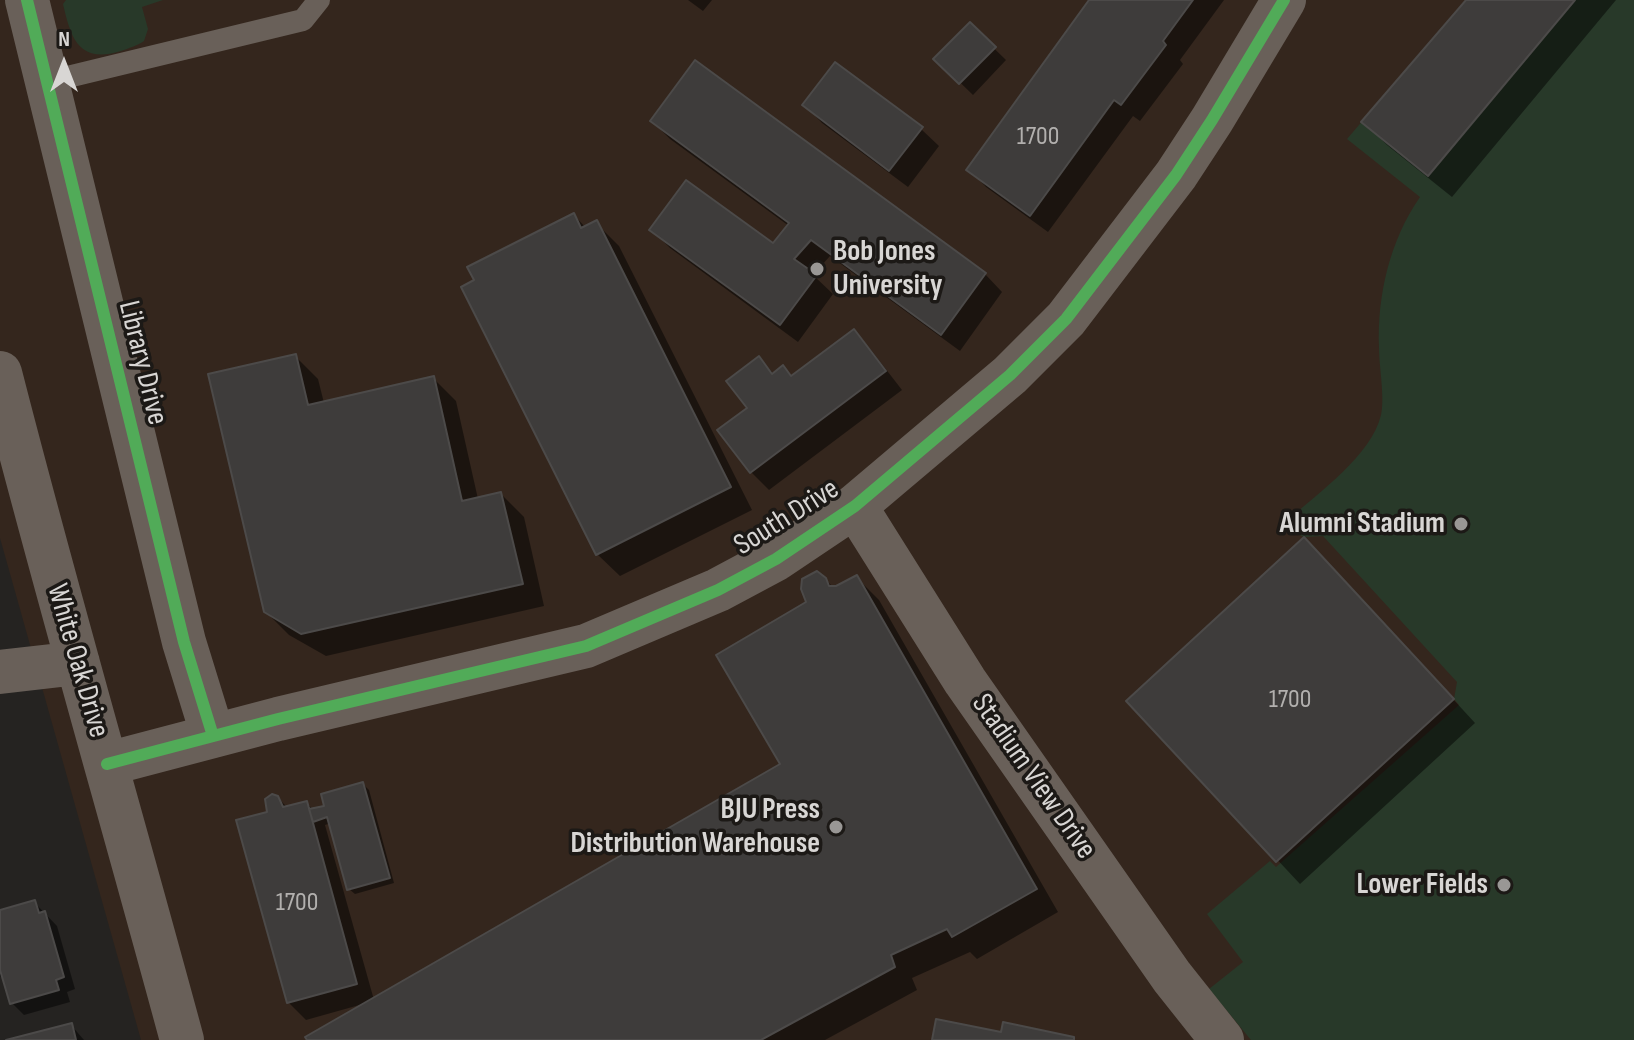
<!DOCTYPE html>
<html>
<head>
<meta charset="utf-8">
<style>
	body { margin:0 }
	#map { position:relative; width:1634px; height:1040px; overflow:hidden; background:#252321; font-family:"Sofia Sans Condensed",sans-serif }
	canvas { display:block }
	.north { position:absolute; left:24px; top:24px; width:80px; height:80px; -webkit-text-stroke:6px #1c1916; paint-order:stroke; rotate:0deg; font-size:22px; font-weight:700; line-height:32px; text-align:center; color:#d8d6d4 }
	.north::after { content:''; display:block; margin:auto; width:28px; height:36px; background:#d8d6d4; clip-path:polygon(50% 0,100% 100%,50% 72%,0 100%) }
</style>
</head>
<body>
<div id="map">
<canvas width="1634" height="1040"></canvas>
<div class="north">N</div>
</div>
<script>
const ctx = document.querySelector('canvas').getContext('2d');
ctx.lineJoin = 'round';
function paint(path, color) {
  ctx.fillStyle = color;
  ctx.fill(path, 'evenodd');
}
function strokePath(path, color, width, dash) {
  ctx.strokeStyle = color;
  ctx.lineWidth = width;
  ctx.lineCap = dash ? 'butt' : 'round';
  ctx.setLineDash(dash || []);
  ctx.stroke(path);
}
function label(font, color, halo, rows, align = 'center') {
  ctx.font = font + ' "Sofia Sans Condensed",sans-serif';
  ctx.lineWidth = 7;
  ctx.setLineDash([]);
  ctx.textBaseline = 'middle';
  ctx.strokeStyle = halo;
  ctx.fillStyle = color;
  for (const [text, x, y, turn = 0] of rows) {
    ctx.save();
    ctx.translate(x, y);
    ctx.rotate((+turn || 0) * Math.PI / 180);
    ctx.textAlign = isNaN(turn) ? turn : align;
    if (halo) ctx.strokeText(text, 0, 0);
    ctx.fillText(text, 0, 0);
    ctx.restore();
  }
}
const education = new Path2D(`
	M0,0h1634v1040h-1493l-141,-502z`);
const green = new Path2D(`
	M66,0h97l-21,7 6,22 -4,12c-7,5 -15,7 -23,10 -42,13 -50,-12 -58,-47z
	M1466,0h168v1040h-383l-42,-51 34,-27 -36,-48 63,-53 6,6 183,-162 -5,-6 3,-17 -134,-146 -19,1 -18,-9 3,-9c30,-27 82,-63 92,-104 4,-17 -2,-49 -2,-67 -2,-53 11,-108 41,-151l-73,-58z`);
const shadow = new Path2D(`
	M688,0h24l-9,11z
	M1091,0h133l-44,60 3,4 -43,57 -7,-5 -85,116 -62,-45 -17,-18z
	M1468,0h148l-164,197 -65,-52 -23,-23z
	M970,25l36,35 -33,35 -37,-36z
	M805,105l116,24 18,17 -31,41 -86,-64z
	M652,121l333,153 17,18 -42,59 -130,-95 -17,19 20,19 -35,48 -128,-94 -18,-18 121,16 16,-20 -119,-87z
	M574,215l12,13 10,-5 23,23 133,264 -132,66 -23,-22z
	M854,332l17,18 31,40 -133,100 -18,-18 -1,-63 8,-50 16,15 19,4z
	M295,356l23,23 6,24 109,-25 23,23 22,98 23,-5 23,23 20,89 -218,50 -37,-21 -24,-24z
	M1327,562l148,161 -175,161 -171,-183z
	M857,578l22,22 179,312 -81,47 -7,-7 -58,26 5,12 -92,50h-515l53,-36 -57,16 -18,-18 -19,-189 8,-16 11,11 18,-5 8,7 13,-3 36,-23 6,6 25,93 -39,11 -6,-5 -18,-66 -6,2 49,175 409,-235 26,-163 16,-23 9,9z
	M34,902l23,24 18,63 -8,3 3,10 -46,13 -12,-12 -6,-21 -6,-6v-64z
	M71,1025l13,15h-70z`);
const building = new Path2D(`
	M1089,0h104l-30,41 3,4 -45,60 -7,-5 -84,116 -64,-46z
	M1466,0h109l-147,176 -67,-54z
	M970,22l26,25 -37,37 -26,-25z
	M695,60l291,213 -45,62 -130,-95 -17,19 23,16 -37,50 -131,-95 37,-50 87,63 16,-20 -139,-102z
	M835,62l88,65 -34,44 -87,-66z
	M574,213l7,15 16,-8 134,267 -135,68 -135,-268 13,-7 -7,-13z
	M854,329l32,42 -136,102 -33,-43 30,-22 -21,-27 33,-25 13,18 11,-9 8,11z
	M296,354l12,51 126,-29 28,125 39,-9 22,92 -222,50 -37,-22 -56,-238z
	M1304,537l150,162 -178,163 -150,-161z
	M817,571l9,7 3,8h7l21,-11 180,314 -85,48 -5,-8 -56,26 4,12 -134,73h-454l-2,-3 475,-273 -64,-109 90,-53 -5,-13 1,-10z
	M363,782l27,96 -43,12 -20,-73 -14,5 -4,-13 15,-3 -3,-12z
	M272,794l6,2 5,11 24,-6 50,183 -70,19 -51,-183 31,-8 -2,-13z
	M35,900l4,13 6,-2 19,66 -8,3 3,10 -49,14 -10,-34v-60z
	M936,1019l65,13 2,-10 71,15v3h-142z
	M72,1023l4,17h-70z`);
const lane = new Path2D(`
	M47,82l256,-62 16,-20`);
const street = new Path2D(`
	M27,0l157,642 29,94
	M0,373c57,223 122,445 182,667
	M855,506l110,175 207,296 50,63
	M0,672l78,-9
	M107,764l171,-45 308,-73 132,-56 58,-31 79,-53 155,-131 56,-56 110,-144 36,-55 72,-120`);
const cycleway = new Path2D(`
	M27,0l157,642 29,94
	M107,764l171,-45 308,-73 132,-56 58,-31 79,-53 155,-131 56,-56 110,-144 36,-55 72,-120`);
const markers = [
	[817,269,8,"#999795"],
	[1461,524,8,"#999795"],
	[836,827,8,"#999795"],
	[1504,885,8,"#999795"]
];
const numberNames = [
	["1700",1038,137],
	["1700",1290,700],
	["1700",297,903]
];
const poiNames = [
	["Bob Jones",833,252,"left"],
	["University",833,286,"left"],
	["Alumni Stadium",1445,524],
	["BJU Press",820,810],
	["Distribution Warehouse",820,844],
	["Lower Fields",1488,885]
];
const streetNames = [
	["Library Drive",142,363,76],
	["South Drive",787,518,-32],
	["White Oak Drive",77,661,74],
	["Stadium View Drive",1033,777,55]
];
paint(education, '#34261d');
paint(green, '#283929');
paint(shadow, '#0007');
paint(building, '#3e3c3b');
strokePath(building, '#4c4a49', 2);
strokePath(lane, '#696059', 22);
strokePath(street, '#696059', 44);
strokePath(cycleway, '#51ab58', 12);
for (const [x, y, r, color] of markers) {
  const dot = new Path2D();
  dot.arc(x, y, r, 0, 2 * Math.PI);
  ctx.fillStyle = color;
  ctx.fill(dot);
  strokePath(dot, '#1c1916', 3);
}
label('26px', '#b2b0ae', null, numberNames);
label('bold 30px', '#d8d6d4', '#1c1916', poiNames, 'right');
label('30px', '#d8d6d4', '#1c1916', streetNames);
</script>
</body>
</html>
